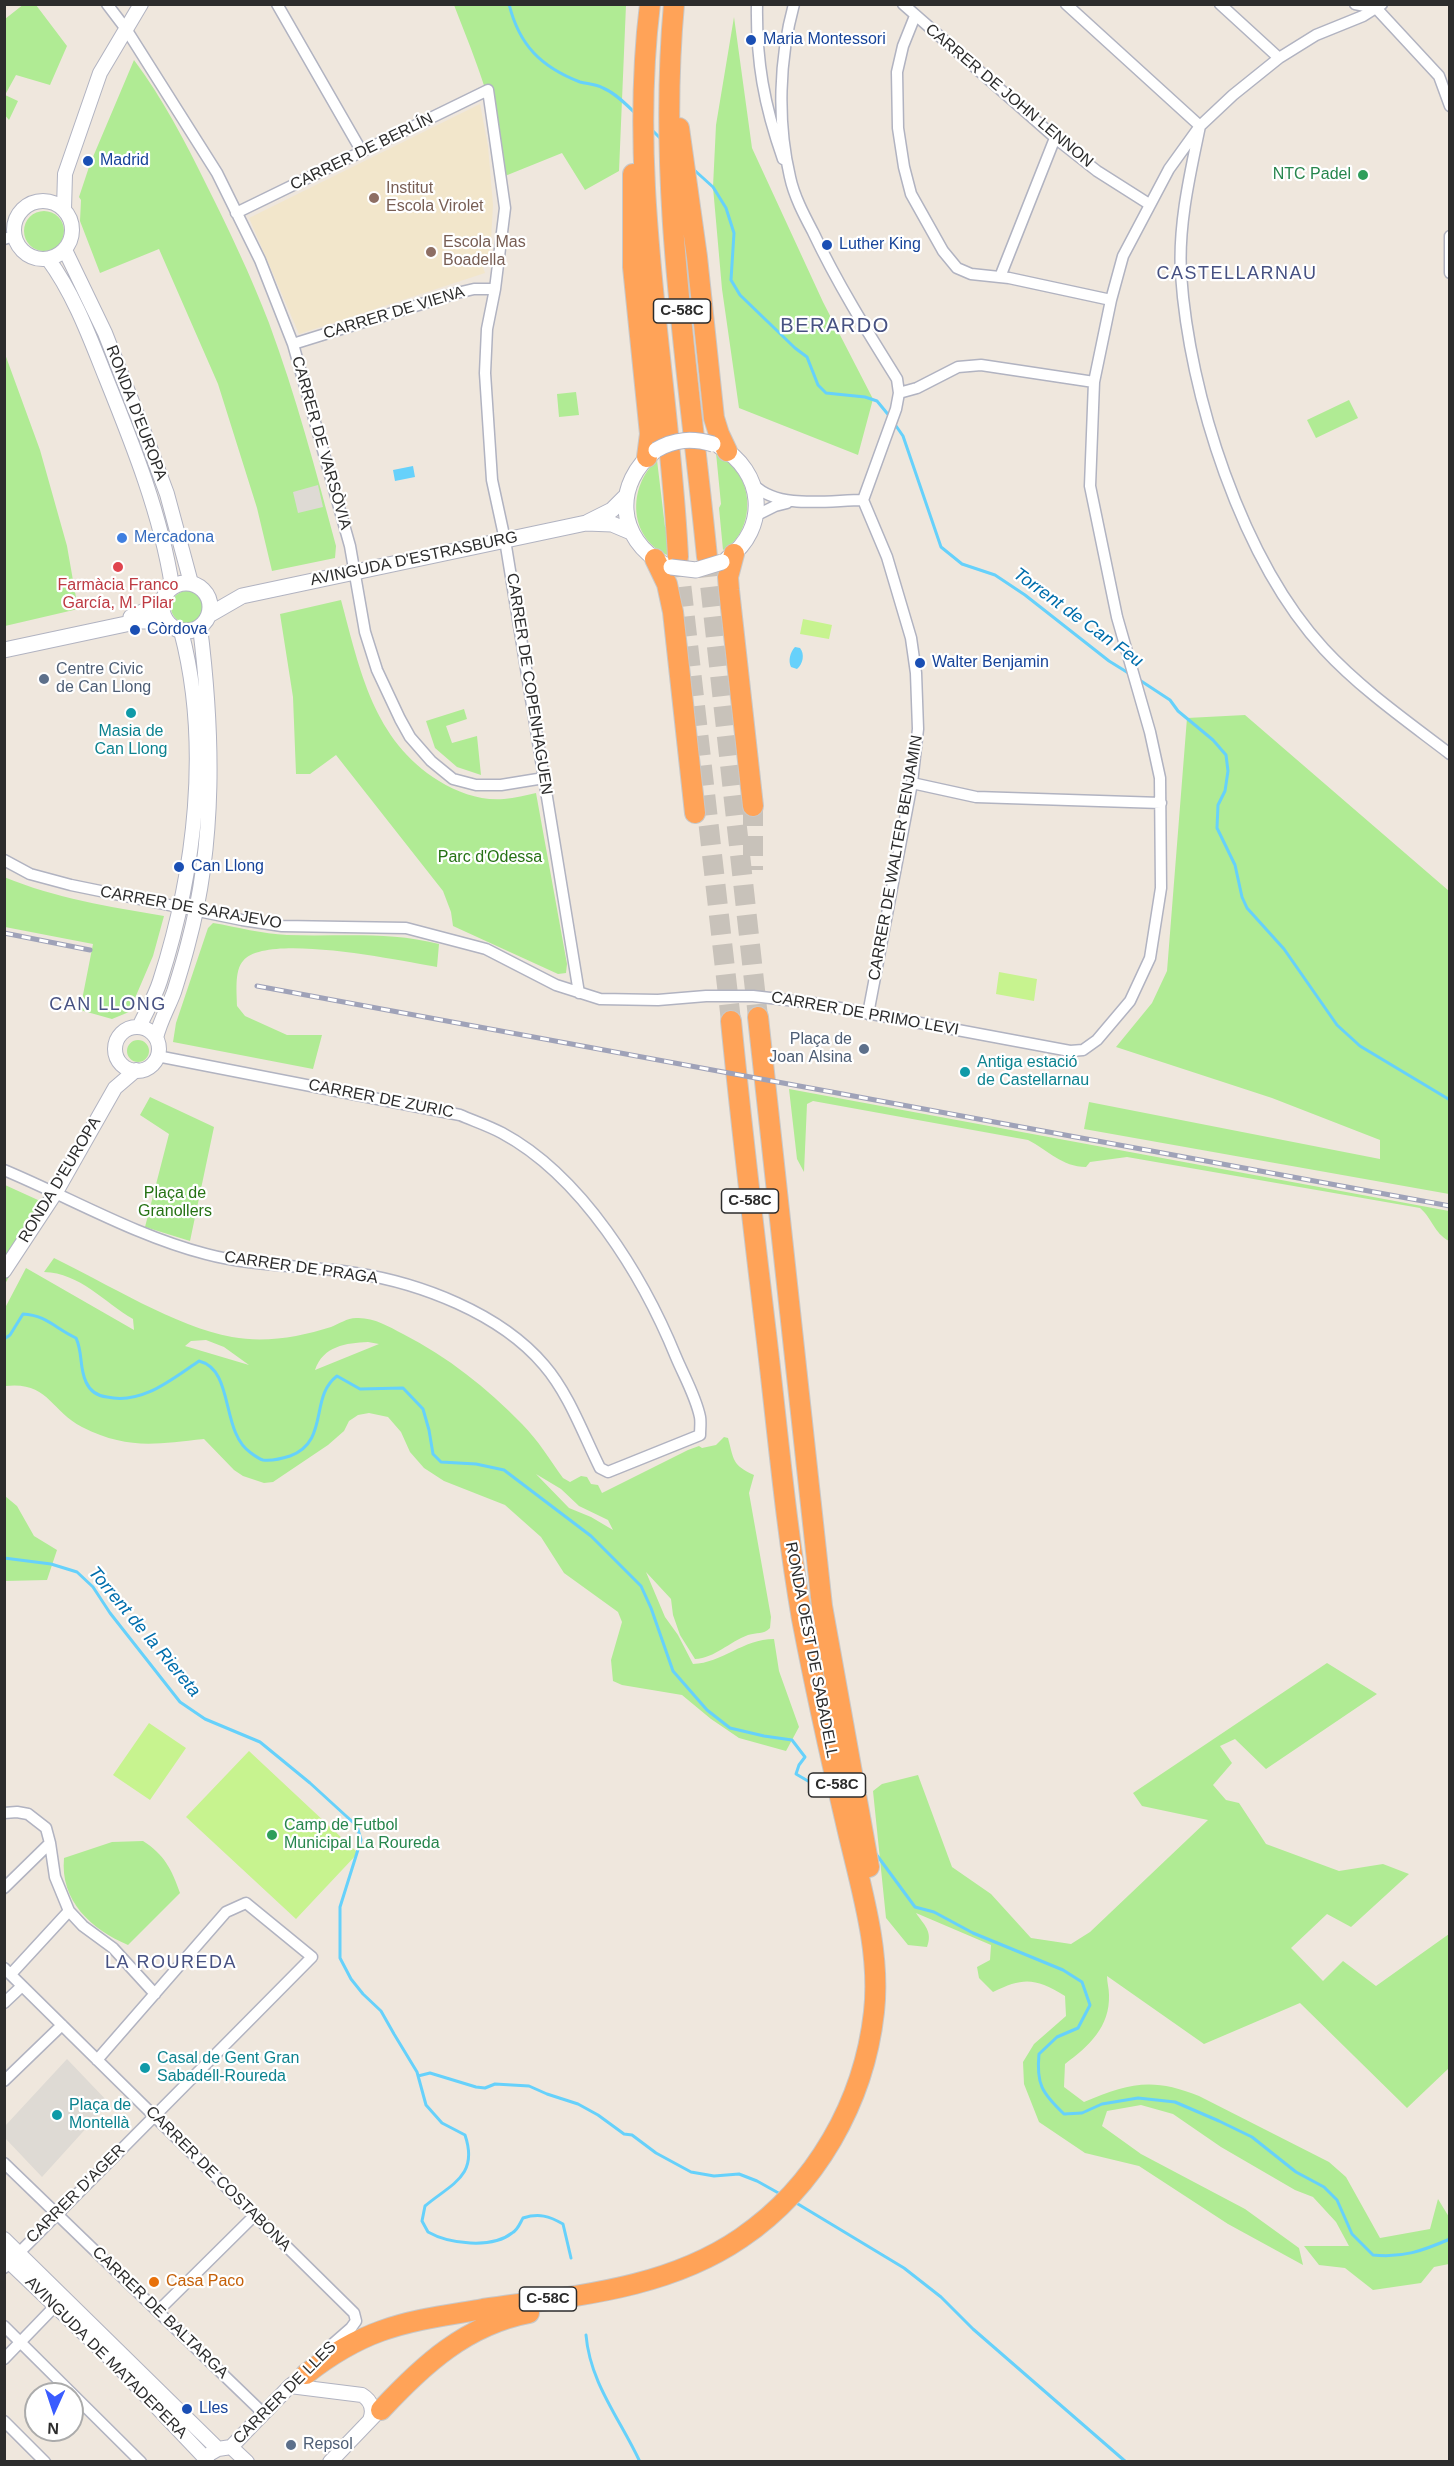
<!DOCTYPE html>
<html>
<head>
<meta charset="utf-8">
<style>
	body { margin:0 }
	#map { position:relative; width:1454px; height:2466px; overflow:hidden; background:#efe7dd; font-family:Arial,sans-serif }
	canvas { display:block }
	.frame { position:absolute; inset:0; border:6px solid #2c2c2c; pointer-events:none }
	.north { position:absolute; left:24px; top:2382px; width:60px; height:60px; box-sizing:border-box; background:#fff; border:2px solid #ababab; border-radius:50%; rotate:183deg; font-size:16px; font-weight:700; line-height:24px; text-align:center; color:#2c2c2c }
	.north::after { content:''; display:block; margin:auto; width:21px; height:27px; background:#3a5cff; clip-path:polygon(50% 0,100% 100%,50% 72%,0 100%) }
</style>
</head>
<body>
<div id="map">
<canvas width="1454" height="2466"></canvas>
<div class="frame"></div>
<div class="north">N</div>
</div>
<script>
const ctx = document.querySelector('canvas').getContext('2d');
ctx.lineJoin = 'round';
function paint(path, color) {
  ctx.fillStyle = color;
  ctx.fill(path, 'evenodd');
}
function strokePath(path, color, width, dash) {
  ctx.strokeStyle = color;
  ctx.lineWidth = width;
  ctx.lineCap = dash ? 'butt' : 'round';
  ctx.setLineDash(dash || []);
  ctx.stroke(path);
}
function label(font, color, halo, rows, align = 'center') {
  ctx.font = font + ' Arial,sans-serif';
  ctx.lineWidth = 4.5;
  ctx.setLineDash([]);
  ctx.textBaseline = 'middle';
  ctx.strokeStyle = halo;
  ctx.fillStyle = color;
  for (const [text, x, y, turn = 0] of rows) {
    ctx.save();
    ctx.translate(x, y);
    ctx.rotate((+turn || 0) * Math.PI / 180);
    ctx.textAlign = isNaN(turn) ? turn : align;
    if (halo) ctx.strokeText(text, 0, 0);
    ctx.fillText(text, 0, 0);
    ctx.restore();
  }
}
const education = new Path2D(`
	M480,104l8,42 5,59 -2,36 -4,22 -5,1 3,9 -186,61 -50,-116z`);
const green = new Path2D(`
	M24,4l12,1 31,41 -17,39 -34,-10 -11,20 13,6 -9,19 -5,-6 1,-95z
	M454,5h172l-7,166 -34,19 -23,-37 -57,23c-8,-64 -28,-112 -51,-171z
	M734,17l18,131 71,154 50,97 -15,56 -119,-47 -17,-119 -9,-102 3,-62z
	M134,60c29,39 51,81 73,126 22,44 44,90 62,137 27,73 47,148 67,223l-1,12 -63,13 -15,-63 -39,-124 -59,-135 -59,24 -20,-52 1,-21 -2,-3 11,-33z
	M24 231a20 20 0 1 1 40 0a20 20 0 1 1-40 0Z
	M5,354l35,96 27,96 11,63 -73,17z
	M576,392l3,23 -20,2 -2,-23z
	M1349,400l9,18 -42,20 -9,-18z
	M716,453c10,7 20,15 26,27 11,23 5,57 -19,70l-4,-42 2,-4z
	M657,460l8,67h3l2,29c-42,-16 -43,-69 -13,-96z
	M171 607a16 16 0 1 1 32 0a16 16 0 1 1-32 0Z
	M341,600c19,70 32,140 98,181 20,12 42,20 65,18 11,-1 22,-4 32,-6l31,171 -1,9 -8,1 -105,-48 -2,-14 -8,-21 -107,-136 -26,19h-14l-3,-77 -13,-83z
	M464,709l3,10 -21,7 6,17 25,-7 4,39 -24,-8 -22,-19 -9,-27z
	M1245,715l204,176v303l-365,-65 5,-27 291,57v-19l-108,-42 -156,-51 36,-44 15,-32 20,-253z
	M4,877c51,21 106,30 160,39l-11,40 -24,56 -17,7 -32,-9 13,-66 -88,-17z
	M213,923c24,4 50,11 74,12 52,2 101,-4 152,9l-2,23c-36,-6 -171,-35 -194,-6 -9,10 -6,33 -6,45l8,10 42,19h35l-9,34 -140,-27 3,-19 32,-95z
	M127 1051a11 11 0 1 1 22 0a11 11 0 1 1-22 0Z
	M789,1089l660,122v30c-15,-8 -17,-23 -29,-33l-293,-51 -37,5 -4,5c-24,0 -38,-17 -58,-27l-215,-39 -6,3 -3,68 -7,-13z
	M150,1097l64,30 -24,114 -45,-14 24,-93 -29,-19z
	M5,1185l33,15 18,-8 -51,92z
	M54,1258c52,25 122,69 178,79 33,6 68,0 99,-10 8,-3 16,-9 25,-9 17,-1 32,8 47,16 45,23 84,54 119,90 16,16 28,36 41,54l7,4 11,-6 6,1 4,7 7,1 4,8 86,-43 11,-4 3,2 14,-3 8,-8 4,1c6,22 4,27 26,37l-5,18 22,124 -1,11c-7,7 -13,4 -22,7 -19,7 -33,23 -53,24l-15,-24 -7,-20 -2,-16 -25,-27 19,45 13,18 15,29c29,-1 50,-25 81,-25l5,32 20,56 -13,24 -47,-13 -28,-19 -29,-24 -60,-10 -9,-4 -2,-21 11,-38 -4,-10 -54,-39 -23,-36 -36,-32 -61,-24 -20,-13 -14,-16 -9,-20 -13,-15 -19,-4 -11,2 -9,6 -5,10 -16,14 -55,37 -9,1 -21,-7 -9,-6 -30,-31c-49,5 -76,11 -122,-12 -32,-17 -34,-46 -77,-41v-78l21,-40 108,62 -1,-11c-29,-17 -53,-46 -89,-47zM206,1340l18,7 25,18 -64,-19 6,-5zM368,1342l11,2 -64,26c8,-24 31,-27 53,-28zM536,1474l25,15 18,17 29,14 5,10 -22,-13 -22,-9z
	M5,1496l12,10 17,30 23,14 -10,30 -42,1z
	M1327,1663l50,31 -111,75 -31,-30 -15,7 12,17 -19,22 13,15 13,3 27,41 73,27 44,-7 26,10 -58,53 -24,-13 -36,34 32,33 20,-20 33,25 73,-52v134l-42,40 -107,-105 -96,41 -97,-68c0,6 2,13 2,19 1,32 -20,51 -44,69l-1,23 20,15c44,-19 69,-25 115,-6l130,66 17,15 34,61 50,-9 8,-30 11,18v47l-15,3 -13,16 -48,7 -28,-22 -26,-3 -15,-19h45l-13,-24 -23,-25 -18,-7 -74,-43 -48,-33 -32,-9 -34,6 -5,15 39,28 104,55 54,39 4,17 -75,-41 -89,-58 -54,-13 -46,-31 -15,-38 -1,-22 11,-18 32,-28 -1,-20c-30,-18 -41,-19 -72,-4l-14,-14 -2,-11 13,-7 1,-15 -75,-32c8,12 17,18 11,34l-19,-2 -22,-27 -13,-127 9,-7 36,-9 34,92 39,27 40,44 40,6 19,-12 118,-112 -66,-14 -9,-13z
	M143,1841c21,13 29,29 37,52l-52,52c-37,-16 -68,-44 -64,-87l48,-16z`);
const pitch = new Path2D(`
	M803,619l29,6 -3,14 -29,-5z
	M999,972l38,7 -3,22 -38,-7z
	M149,1723l37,25 -36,52 -37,-25z
	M249,1751l109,102 -62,66 -110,-102z`);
const plaza = new Path2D(`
	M318,485l5,22 -25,6 -5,-21z
	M67,2059l42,44 -67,74 -37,-39v-12z`);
const water = new Path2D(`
	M413,466l2,11 -20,4 -2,-11z
	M795,647l5,1c5,6 3,16 -3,21l-6,-2c-3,-6 -1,-15 4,-20z`);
const stream = new Path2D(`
	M509,4c10,41 32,63 71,78 8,2 16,2 23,6 12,5 23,16 32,25
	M651,129l10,10
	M692,168l21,19 13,21 8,25 -3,47 9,15 55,53 12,9 11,28 8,8 39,4 12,4 14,17
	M894,423l9,13 38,111 21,17 33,11 30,20 84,66 21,13
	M1138,679l32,21 8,11 35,29 13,15 2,16 -3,20 -7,14 -1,23 18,37 7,32 5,11 37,41 53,76 23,21 90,54
	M4,1339l6,-4 13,-21c23,1 33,15 53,24 7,15 3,29 10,44 4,9 12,14 21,15 35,8 65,-18 92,-36 36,9 21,71 52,92 4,3 8,6 12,7 10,1 18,-1 27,-4 40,-15 19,-59 47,-80l23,13 43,-1 20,21 6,21 4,24 8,8 35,2 28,6 87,66 50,50 10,22 22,63 34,39 23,18 34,8 28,4 13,17 -6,8 -3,9 12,7 16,3
	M4,1558l47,6 26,8 16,15 17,26 70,89 25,17 55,23 50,41 47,43 4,14 -21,67v51l11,21 12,15 18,17 13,23 23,38 9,33 16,18 23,12c14,41 -14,49 -40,71l-3,15 6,11c21,12 64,17 84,1 6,-3 8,-10 11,-15 16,-5 26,-2 40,6l8,34
	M876,1854l39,53 19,5 39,21 90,37 19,12 8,23 -12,23 -21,9 -18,17c-3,30 3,39 25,60l18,-1 20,-9 36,-6 37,4 44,19 33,16 44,35 28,15 13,13 15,34 21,21c30,3 49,-4 77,-16
	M418,2076l12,-3 46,14 9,1 10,-4 34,2 18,8 31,10 20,11 26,19 8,1 24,18 35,19 23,4 25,-2 18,7 25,14
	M793,2201l111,67 37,29 32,32 153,133
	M586,2335c4,48 34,84 54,127`);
const motorwayTunnel = new Path2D(`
	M678,557l53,464
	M707,557l51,460
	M753,806v64`);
const minor = new Path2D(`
	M107,4l19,25 91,144 43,87 33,84 57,202 15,86 12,38 23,49 10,18 21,24 22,18 23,6h25l43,-7
	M277,4l85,148
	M757,4c-1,57 7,101 26,155
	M794,4c-15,55 -17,118 -4,173 4,19 14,38 23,55 24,51 54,99 84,147l2,14 -3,16 -33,91 24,57 24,81 5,35 2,56 -6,54 -44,231
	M903,4l156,137 38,30 52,33
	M1066,4l134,122c-10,48 -22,99 -19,148 8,121 61,286 143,375 37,40 83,72 126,105
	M1220,4l59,54
	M1355,4l21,4
	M1376,8l63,68 11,30
	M915,16l-12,30 -6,26 1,56 6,39 7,27 32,57 14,17 14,6 38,4 102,22
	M236,213l252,-123 17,118 -10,81 -8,40 -2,44 7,107 13,60 74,453
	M1450,236v37
	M4,239l10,-3
	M1000,277l55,-139
	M293,344l164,-51 17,-4h21
	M899,393l18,-5 41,-21 23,-2 113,17
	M754,485c25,25 76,15 109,15
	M755,516l20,-10 12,-3
	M912,783l64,14 185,6
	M4,860l26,14 41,11 171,35 40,6 124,2 80,21 70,36 44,14 58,1 48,-4h47l60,7 257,48 13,-1 14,-10 33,-39 20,-43 11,-70 -1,-110 -10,-46 -33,-115 -27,-131 4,-104 17,-82 12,-44 46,-87 31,-43 33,-31 46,-37 37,-23 47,-19 19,-12
	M4,1170c67,28 132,66 202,84 48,13 100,11 149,19 65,10 145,40 189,92 25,29 39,69 56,103l8,4 92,-37c0,-6 1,-13 0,-18 -4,-20 -16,-41 -24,-60 -33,-81 -94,-181 -174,-224 -13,-7 -28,-12 -42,-18l-303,-59
	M4,1813l13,-1 11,2 18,14 4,15 5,34 14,34 14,15 30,22 42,46
	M4,1888l46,-45
	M4,1968l350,345 2,8 -5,7 -24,21
	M11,1974l58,-63
	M4,2003l18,-17
	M4,2081l58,-56
	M4,2163l259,250
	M4,2268l308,-311 -66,-54 -20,9 -129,148
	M158,2311l97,-96
	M4,2326l137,136
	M4,2359l55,-57
	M4,2421l41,41`);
const tertiary = new Path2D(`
	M14 230a29 29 0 1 1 58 0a29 29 0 1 1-58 0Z
	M64,209l1,-35 35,-101 41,-69
	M65,250l40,83 42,107 20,54 24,89
	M48,259c26,35 42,79 58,119 27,67 55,137 66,208
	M139,1027c7,-15 16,-30 21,-46 35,-109 51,-237 21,-350
	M115 1049a22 22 0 1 1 44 0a22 22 0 1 1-44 0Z
	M156,1038c4,-17 12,-30 18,-46 5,-16 10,-32 14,-48 28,-103 25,-212 12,-317
	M4,1271l52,-79 59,-104 21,-18
	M4,2239l214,210
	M4,2257l112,107 91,96
	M290,2386l72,9c10,6 12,15 8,25
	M231,2447l16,15
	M211,2453l7,-4 13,-2 59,-61 16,-12
	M330,2462l47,-49`);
const secondary = new Path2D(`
	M719,446c45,25 51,82 8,113
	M656,450c-43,33 -40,89 9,115
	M588,522l24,-12 15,-15
	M162 607a24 24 0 1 1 48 0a24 24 0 1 1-48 0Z
	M209,615l33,-19 344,-73 26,1 19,8
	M131,617l30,-13
	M4,650l136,-29h13l16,4`);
const motorway = new Path2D(`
	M650,4c-23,185 19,369 28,553
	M674,4c-17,185 15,369 33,553
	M679,128l18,129 17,161 5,16 8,17
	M633,174v93l17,167 -3,23
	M734,554l-6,23 1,13 24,216
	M655,559l12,25 6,28 22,201
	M758,1017l64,589 47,261
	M306,2374c23,-18 47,-33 75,-43 33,-12 68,-16 102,-22 89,-13 182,-19 258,-71 75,-51 123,-136 133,-226 7,-63 -14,-127 -28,-189 -16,-68 -31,-136 -44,-204 -17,-98 -25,-196 -37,-294 -12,-101 -24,-202 -34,-304
	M381,2410c42,-45 85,-85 148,-97`);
const rail = new Path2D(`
	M4,933l86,17
	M257,986l1193,220`);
const secondaryBridge = new Path2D(`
	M656,450c19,-11 36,-12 57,-6
	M671,567l25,3 26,-8`);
const markers = [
	[751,40,6,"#1a4fb4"],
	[88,161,6,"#1a4fb4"],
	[1363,175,6,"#2e9e5b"],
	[374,198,6,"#8d6e63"],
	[827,245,6,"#1a4fb4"],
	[431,252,6,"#8d6e63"],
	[122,538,6,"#3f7fe0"],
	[118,567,6,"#e0444e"],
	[135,630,6,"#1a4fb4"],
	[920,663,6,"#1a4fb4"],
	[44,679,6,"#5c6f8a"],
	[131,713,6,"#0f9aa8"],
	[179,867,6,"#1a4fb4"],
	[864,1049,6,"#5c6f8a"],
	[965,1072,6,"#0f9aa8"],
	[272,1835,6,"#2e9e5b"],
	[145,2068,6,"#0f9aa8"],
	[57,2115,6,"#0f9aa8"],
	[154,2282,6,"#e8710a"],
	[187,2409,6,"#1a4fb4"],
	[291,2445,6,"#5c6f8a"]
];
const shields = [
	[682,311,57],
	[750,1201,57],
	[837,1785,57],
	[548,2299,57]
];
const shieldNames = [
	["C-58C",682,311],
	["C-58C",750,1201],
	["C-58C",837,1785],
	["C-58C",548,2299]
];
const transitNames = [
	["Maria Montessori",763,40],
	["Madrid",100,161],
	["Luther King",839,245],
	["Còrdova",147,630],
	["Walter Benjamin",932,663],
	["Can Llong",191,867],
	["Lles",199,2409]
];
const streetNames = [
	["CARRER DE JOHN LENNON",1009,96,40],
	["CARRER DE BERLÍN",362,152,-26],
	["CARRER DE VIENA",394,313,-17],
	["RONDA D'EUROPA",136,413,69],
	["CARRER DE VARSÒVIA",321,443,74],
	["AVINGUDA D'ESTRASBURG",414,559,-12],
	["CARRER DE COPENHAGUEN",529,684,81],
	["CARRER DE WALTER BENJAMIN",896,858,-80],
	["CARRER DE SARAJEVO",191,908,10],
	["CARRER DE PRIMO LEVI",865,1014,10],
	["CARRER DE ZURIC",381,1099,11],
	["RONDA D'EUROPA",60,1180,-59],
	["CARRER DE PRAGA",301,1268,8],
	["RONDA OEST DE SABADELL",811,1650,79],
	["CARRER DE COSTABONA",218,2179,45],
	["CARRER D'AGER",76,2194,-45],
	["CARRER DE BALTARGA",160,2313,44],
	["AVINGUDA DE MATADEPERA",106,2358,45],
	["CARRER DE LLES",285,2393,-45]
];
const leisureNames = [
	["NTC Padel",1351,175],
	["Camp de Futbol",284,1826,"left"],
	["Municipal La Roureda",284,1844,"left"]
];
const educationNames = [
	["Institut",386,189],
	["Escola Virolet",386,207],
	["Escola Mas",443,243],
	["Boadella",443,261]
];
const shopNames = [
	["Mercadona",134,538]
];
const healthNames = [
	["Farmàcia Franco",118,586],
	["García, M. Pilar",118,604]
];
const serviceNames = [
	["Centre Civic",56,670],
	["de Can Llong",56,688],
	["Plaça de",852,1040,"right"],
	["Joan Alsina",852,1058,"right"],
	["Repsol",303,2445]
];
const cultureNames = [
	["Masia de",131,732,"center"],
	["Can Llong",131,750,"center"],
	["Antiga estació",977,1063],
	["de Castellarnau",977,1081],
	["Casal de Gent Gran",157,2059],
	["Sabadell-Roureda",157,2077],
	["Plaça de",69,2106],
	["Montellà",69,2124]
];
const parkNames = [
	["Parc d'Odessa",490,858],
	["Plaça de",175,1194],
	["Granollers",175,1212]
];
const foodNames = [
	["Casa Paco",166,2282]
];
const neighbourhoodNames = [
	["CASTELLARNAU",1237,274],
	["CAN LLONG",108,1005],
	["LA ROUREDA",171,1963]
];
const waterNames = [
	["Torrent de Can Feu",1078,618,36],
	["Torrent de la Riereta",144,1632,50]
];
const quarterNames = [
	["BERARDO",835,326]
];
paint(education, '#f2e6cb');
paint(green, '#b0eb94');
paint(pitch, '#c7f38f');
paint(plaza, '#dedad4');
paint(water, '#66d1fb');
strokePath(stream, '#66d1fb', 3);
strokePath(motorwayTunnel, '#c8c2ba', 20, [20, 10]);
strokePath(minor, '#b1b3c1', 13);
strokePath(tertiary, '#b1b3c1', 16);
strokePath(secondary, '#b1b3c1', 17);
strokePath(motorway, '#c8c8c8', 22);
strokePath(minor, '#fff', 10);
strokePath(tertiary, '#fff', 14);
strokePath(secondary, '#fff', 15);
strokePath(motorway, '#ffa358', 20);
strokePath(rail, '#9fa2b8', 5);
strokePath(rail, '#fff', 3, [9]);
strokePath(secondaryBridge, '#b1b3c1', 17, []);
strokePath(secondaryBridge, '#fff', 15);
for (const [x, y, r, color] of markers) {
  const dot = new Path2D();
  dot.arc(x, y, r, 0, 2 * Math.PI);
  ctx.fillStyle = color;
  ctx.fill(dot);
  strokePath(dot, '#fff', 2);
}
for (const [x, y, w] of shields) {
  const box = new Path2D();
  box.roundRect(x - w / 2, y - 12, w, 24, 4.5);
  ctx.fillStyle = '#fff';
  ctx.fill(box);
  strokePath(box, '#2c2c2c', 1.5);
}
label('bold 15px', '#2c2c2c', null, shieldNames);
label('16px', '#164399', '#fff', transitNames, 'left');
label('16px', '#2c2c2c', '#fff', streetNames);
label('16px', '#27864d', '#fff', leisureNames, 'right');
label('16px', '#785e54', '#fff', educationNames, 'left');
label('16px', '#366cbe', '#fff', shopNames, 'left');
label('16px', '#be3a42', '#fff', healthNames);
label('16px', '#4e5e75', '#fff', serviceNames, 'left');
label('16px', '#0d838f', '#fff', cultureNames, 'left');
label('16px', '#257213', '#fff', parkNames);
label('16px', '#c56008', '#fff', foodNames, 'left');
ctx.letterSpacing = '1.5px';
label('18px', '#475182', '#fff', neighbourhoodNames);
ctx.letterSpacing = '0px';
label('italic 18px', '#006eac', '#fff', waterNames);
ctx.letterSpacing = '1.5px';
label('20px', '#475182', '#fff', quarterNames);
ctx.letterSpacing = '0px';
</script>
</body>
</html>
